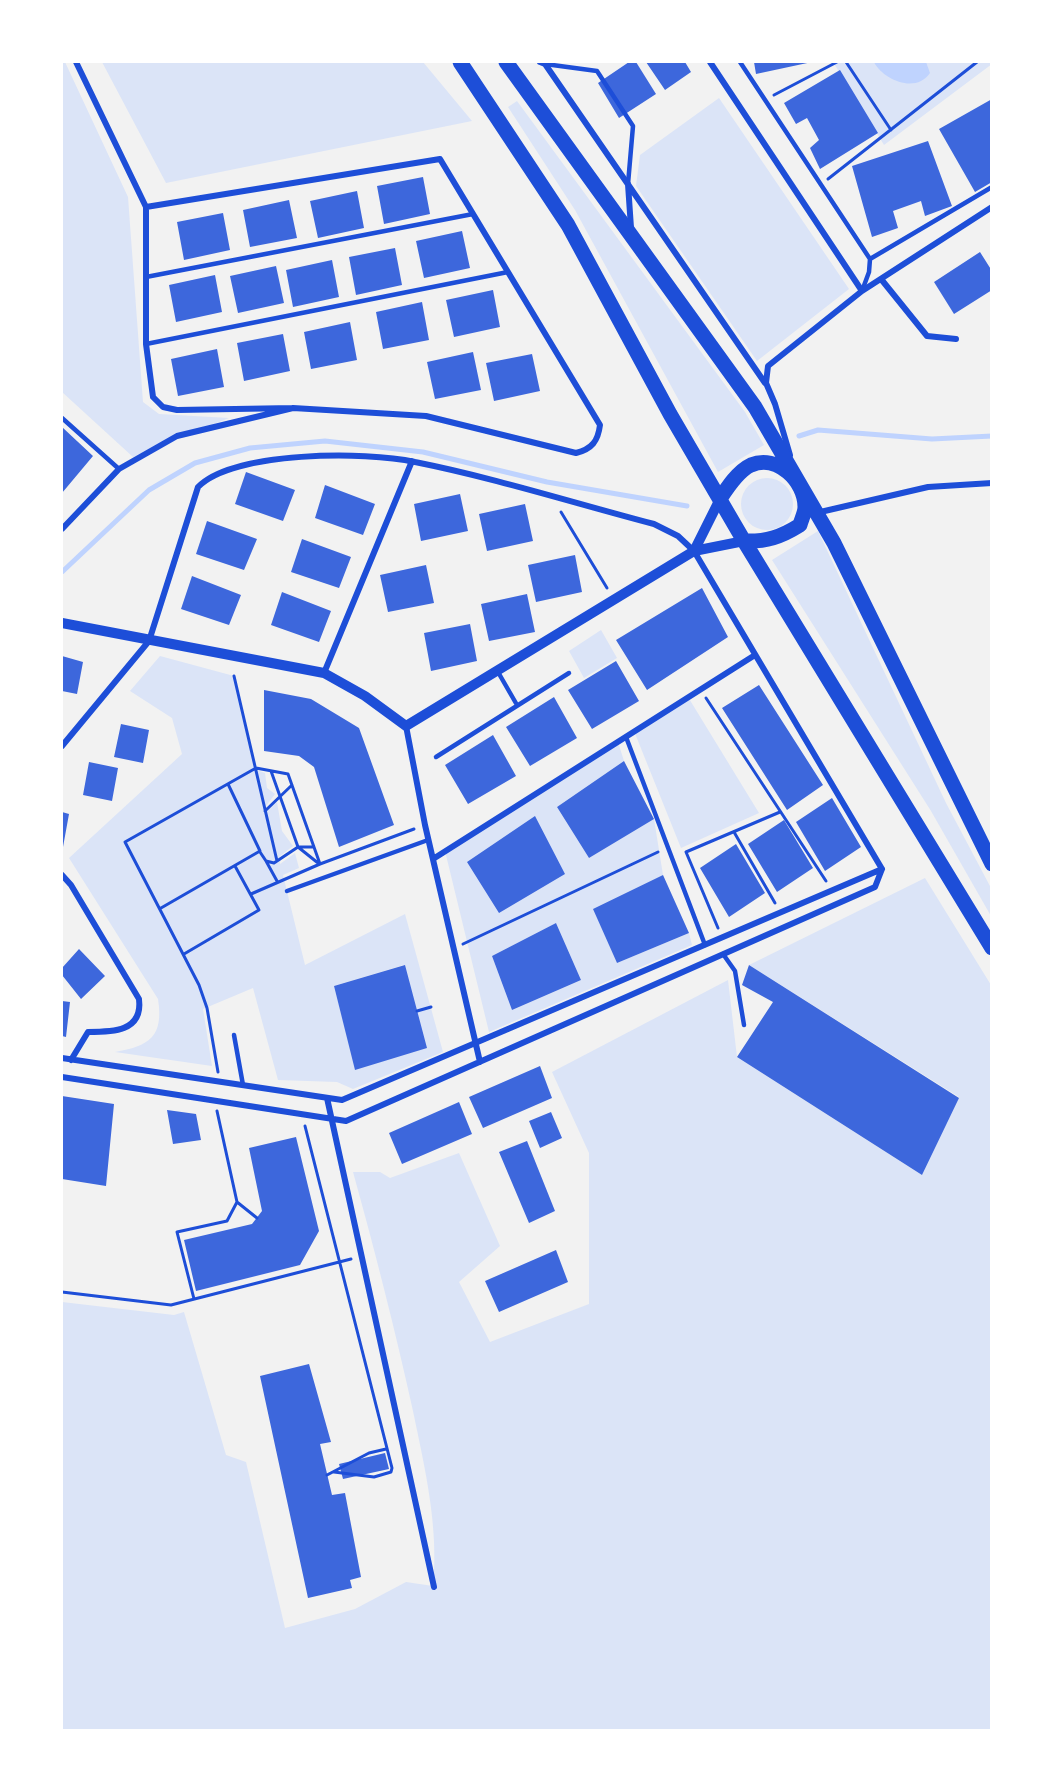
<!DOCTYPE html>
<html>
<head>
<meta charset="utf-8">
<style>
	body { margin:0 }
	#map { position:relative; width:1053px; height:1792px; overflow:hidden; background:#f2f2f2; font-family:"Space Grotesk",sans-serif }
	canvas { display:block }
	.frame { position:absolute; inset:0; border:63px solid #fff; pointer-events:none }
</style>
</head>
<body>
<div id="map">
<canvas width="1053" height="1792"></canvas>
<div class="frame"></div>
</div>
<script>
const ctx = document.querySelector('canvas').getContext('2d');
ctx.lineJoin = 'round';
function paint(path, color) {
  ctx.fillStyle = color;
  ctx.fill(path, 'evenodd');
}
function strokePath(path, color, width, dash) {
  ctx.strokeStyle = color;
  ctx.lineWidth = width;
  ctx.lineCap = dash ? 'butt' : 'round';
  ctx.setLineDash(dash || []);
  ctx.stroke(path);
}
const green = new Path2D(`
	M62,62h3l63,135 15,205 16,12 70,4 -96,39 -71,-65z
	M102,62h321l49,59 -306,62z
	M833,62h158l1,2 -108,81z
	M719,98l130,191 -92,72 -121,-175 4,-31z
	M517,101l228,311 19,33 -46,27 -143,-262 -67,-103z
	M741 504a26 26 0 1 1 52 0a26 26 0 1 1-52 0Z
	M818,531l128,272 45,85v28l-60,-105 -159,-251z
	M601,630l16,28 -33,20 -15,-27z
	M160,656l74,20 23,94 8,3 2,15 8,6 -9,12 1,5 10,-9 5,29 11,15 -14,11 1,7 15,-11 4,15 -16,7 22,90 100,-51 38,138 -90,37 -16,-7 -59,-2 -25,-92 -50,21 9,57 -97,-14c34,-6 49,-15 43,-53l-89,-141 113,-104 -10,-36 -42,-27zM404,965l-48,105 -22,-84z
	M688,697l71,116 -78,35 -47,-117z
	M618,742l6,19 -67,46 32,51 65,-39 9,56 -69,35 23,53 72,-30 3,12 -203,87 -44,-181zM556,923l25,57 -69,30 -20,-54z
	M925,878l66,107v745h-929v-428l112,13 10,-3 42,143 20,7 39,166 70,-19 51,-27 27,4c6,-59 -8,-117 -20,-175 -18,-81 -38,-160 -60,-239h27l10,6 69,-25 41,93 -41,36 31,60 99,-38v-151l-37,-81 176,-92 9,77 185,118 37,-78 -210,-132z`);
const water = new Path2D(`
	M874,62h52l4,11c-14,21 -47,7 -56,-11z`);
const stream = new Path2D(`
	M799,436l19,-6 114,9 60,-3
	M62,572l87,-82 46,-27 55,-15 75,-7 98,11 124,30 140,24`);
const building = new Path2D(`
	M629,62h7l20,32 -37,24 -21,-35z
	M646,62h39l6,10 -26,18z
	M754,62h58l-56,12z
	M840,70l38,63 -58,36 -10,-21 9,-8 -12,-22 -11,6 -12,-21z
	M992,99v83l-17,10 -36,-63z
	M928,141l24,65 -27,10 -4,-15 -28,10 5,17 -26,9 -20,-71z
	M423,177l7,37 -46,10 -7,-38z
	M357,191l7,37 -46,10 -8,-37z
	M289,200l8,38 -47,9 -7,-37z
	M223,213l7,37 -46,10 -7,-38z
	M462,231l8,37 -46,10 -8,-37z
	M395,248l7,37 -46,10 -7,-38z
	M980,252l12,19v19l-38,24 -20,-32z
	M332,260l7,37 -46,10 -7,-37z
	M276,266l8,37 -46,10 -8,-37z
	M215,275l7,37 -46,10 -7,-37z
	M493,290l7,37 -46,10 -8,-37z
	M422,302l7,38 -46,9 -7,-37z
	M350,322l7,38 -46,9 -7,-37z
	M283,334l7,37 -46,10 -7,-38z
	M217,349l7,38 -46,9 -7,-37z
	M473,352l8,38 -46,9 -8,-37z
	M532,354l8,37 -46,10 -8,-38z
	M62,427l31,29 -31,37z
	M246,472l49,18 -12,31 -48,-17z
	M325,485l50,19 -12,31 -48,-17z
	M460,494l8,37 -47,10 -7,-37z
	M525,504l8,37 -46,10 -8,-37z
	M207,521l50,18 -13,31 -48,-16z
	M302,539l49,18 -12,31 -48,-16z
	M575,555l7,37 -46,10 -8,-37z
	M426,565l8,38 -46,9 -8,-37z
	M192,576l49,19 -12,30 -48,-16z
	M702,588l26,49 -81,53 -31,-50z
	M282,592l49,19 -12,31 -48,-17z
	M527,594l8,38 -46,9 -8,-37z
	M470,624l7,37 -46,10 -7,-38z
	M62,656l21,6 -6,32 -15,-3z
	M616,661l23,40 -47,28 -24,-39z
	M759,685l64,100 -36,25 -65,-102z
	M264,690l47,9 48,29 35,97 -55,22 -25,-80 -15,-11 -35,-5z
	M554,697l23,41 -47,28 -24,-39z
	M121,724l28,6 -6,33 -29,-6z
	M493,735l23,41 -48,28 -23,-39z
	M624,761l30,58 -65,39 -32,-51z
	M89,762l29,6 -6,33 -29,-6z
	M832,798l29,49 -36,24 -29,-49z
	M62,812l7,2 -6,33h-1z
	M535,816l30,58 -66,39 -32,-51z
	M784,820l29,48 -36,24 -29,-48z
	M736,844l29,49 -36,24 -29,-49z
	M663,875l26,58 -72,30 -24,-54z
	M556,923l25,57 -69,30 -20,-54z
	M79,949l26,27 -24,23 -19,-24v-7z
	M405,965l22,83 -72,22 -21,-84z
	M749,965l210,133 -37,77 -185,-118 36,-55 -31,-17z
	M62,1001l8,1 -4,35 -4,-1z
	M540,1066l12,32 -69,30 -14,-31z
	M62,1096l52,8 -8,82 -44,-7z
	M459,1102l13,32 -70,30 -13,-31z
	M167,1110l29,4 5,26 -28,4z
	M551,1112l11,26 -22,10 -11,-27z
	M296,1137l23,94 -19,34 -104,26 -12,-51 68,-16 10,-13 -13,-63z
	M527,1141l28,70 -26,12 -30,-71z
	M556,1250l12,32 -69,30 -14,-31z
	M309,1364l22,78 -11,2 12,51 13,-2 16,84 -11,3 2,8 -44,10 -48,-222z
	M385,1453l4,16 -46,10 -4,-15z`);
const path = new Path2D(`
	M846,62l45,68
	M774,95l63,-33
	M828,179l149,-117
	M561,512l46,76
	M234,676l43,185
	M706,698l120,183
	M271,771l27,76 20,16
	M265,811l27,-26
	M734,832l41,71
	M260,852l6,9 8,2 24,-16h16
	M266,861l11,20
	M251,894l69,-30
	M161,908l99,-57 -32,-67
	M718,928l-32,-76 94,-40
	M463,944l195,-92
	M184,954l75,-44 -24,-44
	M417,1011l14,-4
	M218,1072l-11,-64 -8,-23 -74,-143 131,-74 32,6 32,90 94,-35
	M217,1111l20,91 20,16
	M305,1126l87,342 -1,4 -17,5 -40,-5
	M62,1292l109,13 180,-46
	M194,1299l-17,-67 50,-11 10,-19
	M327,1475l42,-22 17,-4`);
const service = new Path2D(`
	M740,62l130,197 122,-72
	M545,64l52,7 36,55 -5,58
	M146,277l327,-63
	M862,291l7,-19 1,-13
	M146,344l362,-72
	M62,418l57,51
	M498,672l19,33
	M626,737l79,208
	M436,757l133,-84
	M287,891l141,-51
	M723,954l12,17 9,54
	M234,1035l9,50`);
const minor = new Path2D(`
	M76,62l70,145
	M540,62l5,2 220,319
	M710,62l152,229
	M628,184l3,44
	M881,279l46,57 29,3
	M790,455l-15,-51 -9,-21 2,-17 94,-75 130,-84
	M816,513l112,-26 64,-4
	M62,529l57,-60 58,-33 116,-28 133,8 150,37c16,-4 22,-12 24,-28l-160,-266 -294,48v137l7,53 10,10 14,3 116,-2
	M324,673l88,-212
	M406,726l19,99 55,237
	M62,746l87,-105 49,-154c35,-36 168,-36 217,-25 80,16 159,41 239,62l24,12 16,15 188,318
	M433,859l322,-204
	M62,875l9,10 68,114c4,33 -27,33 -51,33l-17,28
	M62,1058l280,42 540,-231
	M62,1077l284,44 529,-234 7,-18
	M327,1098l107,489`);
const tertiary = new Path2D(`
	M694,551l26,-52
	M62,623l262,50 41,23 41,30 288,-175 50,-10`);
const trunk = new Path2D(`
	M460,62l108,163 102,189 74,127 248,407
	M506,62l249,345 79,136 158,321
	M720,499c7,-11 18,-28 31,-34 26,-11 54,16 54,42 0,6 -4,13 -5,18 -19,12 -34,17 -56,16`);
paint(green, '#dbe4f7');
paint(water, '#bfd3fe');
strokePath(stream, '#bfd3fe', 5);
paint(building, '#3d67dc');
strokePath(path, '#1d4ed8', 3);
strokePath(service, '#1d4ed8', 4.5);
strokePath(minor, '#1d4ed8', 6);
strokePath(tertiary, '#1d4ed8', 10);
strokePath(trunk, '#1d4ed8', 15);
</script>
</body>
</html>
